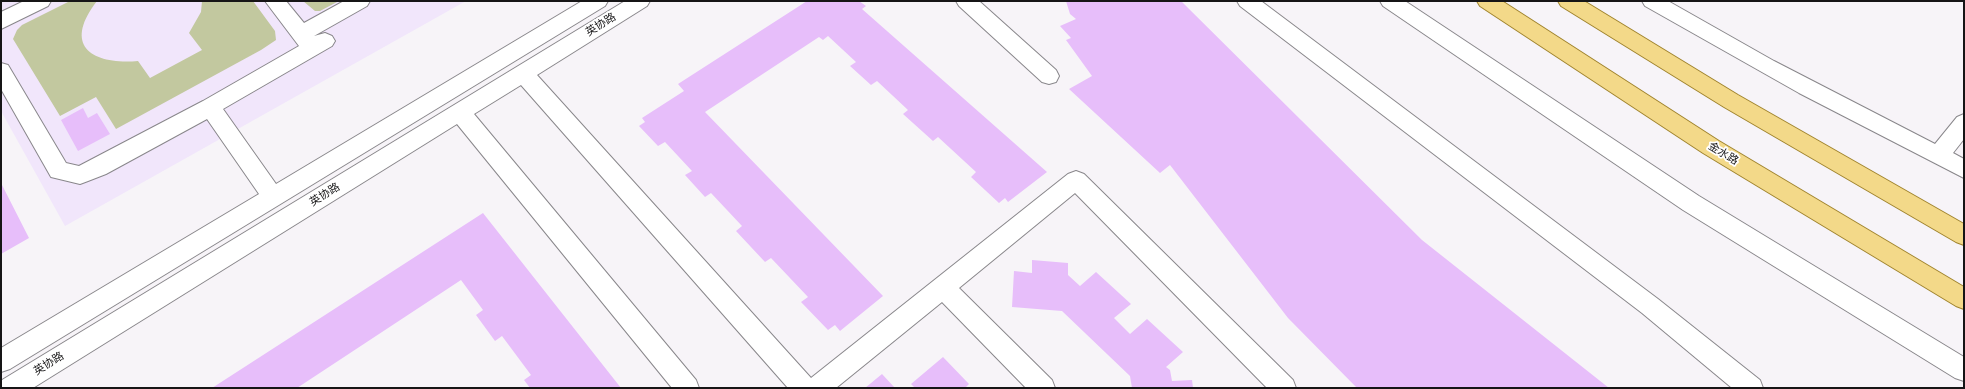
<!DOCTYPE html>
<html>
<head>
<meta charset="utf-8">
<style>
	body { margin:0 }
	#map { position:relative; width:1965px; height:389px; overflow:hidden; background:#f7f4f8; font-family:"DejaVu Sans",sans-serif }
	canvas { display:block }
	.frame { position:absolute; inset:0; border:2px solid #161516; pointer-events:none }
</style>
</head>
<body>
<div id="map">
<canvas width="1965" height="389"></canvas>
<div class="frame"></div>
</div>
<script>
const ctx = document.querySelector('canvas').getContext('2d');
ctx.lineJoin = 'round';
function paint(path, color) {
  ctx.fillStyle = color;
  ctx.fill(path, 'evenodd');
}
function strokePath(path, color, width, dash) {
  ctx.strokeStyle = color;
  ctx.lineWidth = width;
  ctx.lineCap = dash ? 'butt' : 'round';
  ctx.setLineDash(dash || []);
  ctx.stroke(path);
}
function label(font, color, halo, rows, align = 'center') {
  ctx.font = font + ' "DejaVu Sans","Noto Sans SC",sans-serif';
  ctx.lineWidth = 3.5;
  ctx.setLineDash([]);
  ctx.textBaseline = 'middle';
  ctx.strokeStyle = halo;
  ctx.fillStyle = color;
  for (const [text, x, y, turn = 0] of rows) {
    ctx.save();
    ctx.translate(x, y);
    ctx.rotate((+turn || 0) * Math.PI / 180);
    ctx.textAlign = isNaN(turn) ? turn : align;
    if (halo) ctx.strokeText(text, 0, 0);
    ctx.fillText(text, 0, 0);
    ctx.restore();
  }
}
const commercial = new Path2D(`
	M1,1h465l-401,225 -64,-115z`);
const green = new Path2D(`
	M70,1h27c-35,45 -5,64 41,60l12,17 52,-28 -13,-17 12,-21 1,-11h51l22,30 1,9 -15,10 -145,79 -20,-32 -36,19 -47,-77 4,-9 5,-5z
	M303,1h36l-19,10h-5z`);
const building = new Path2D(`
	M807,1h52l7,5 -4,3 185,163 -39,30 -3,-4 -6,5 -28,-26 5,-5 -38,-35 -5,4 -30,-27 5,-4 -31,-29 -6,4 -21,-19 6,-4 -28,-26 -5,4 -4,-3 -114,75 178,184 -43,35 -5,-6 -7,5 -27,-28 7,-5 -37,-39 -6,4 -29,-31 6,-5 -31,-33 -6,4 -20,-22 7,-4 -27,-29 -7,4 -19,-20 6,-4 -3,-4 42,-27 -6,-7z
	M1066,1h115l241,239 187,148h-252l-69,-70 -118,-153 -10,8 -91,-84 23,-13 -26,-36 5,-2 -11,-12 16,-7 -6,-5z
	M83,108l5,10 9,-5 13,21 -32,17 -17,-31z
	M1,183l28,55 -28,16z
	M483,213l138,175h-91l-6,-8 7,-5 -29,-39 -7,5 -19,-26 7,-5 -22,-30 -164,108h-85z
	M1032,260l36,3v12l12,11 16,-14 35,32 -17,14 16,16 17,-15 36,33 -17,15 4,3 2,11 20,-1 1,8h-61l-2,-12 -68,-65 -50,-4 2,-36 18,2z
	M943,357l26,27 -4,4h-50l-4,-4z
	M882,374l13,14h-30z`);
const minor = new Path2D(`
	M24,1h27l-3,5 -47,23v-17z
	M265,1h21l18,22 40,-22h26l-3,5 -53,30 11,-3 7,3 3,5 -3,5 -109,63 53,75 306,-183h26l-3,5 -595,363 -9,3v-24l258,-154 -52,-75 -101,55 -18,7 -8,3 -29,-7 -50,-88v-26l7,2 58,98 13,3 124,-65 96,-55z
	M625,1h25l-3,5 -110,69 274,303 257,-204 8,-3 8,3 209,206 3,8h-29l-192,-195 -116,95 93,92 3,8h-29l-84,-86 -106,86h-48l-267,-303 -47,29 222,266 3,8h-27l-215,-264 -424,264h-32l1,-8z
	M956,1h23l77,69 3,6 -3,6 -7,2 -7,-2 -83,-76z
	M1237,1h24l397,298 102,81 3,8h-31l-90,-75 -402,-307z
	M1380,1h25l294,195 265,161v24l-9,-3 -272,-168 -300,-204z
	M1642,1h26l106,60 161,83 22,-27 7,-3v25l-11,14 11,6v19l-165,-85 -154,-87z`);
const major = new Path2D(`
	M1477,1h25l217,140 245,146v22l-8,-3 -253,-153 -223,-147z
	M1558,1h26l154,94 226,129v21l-8,-3 -232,-135 -163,-101z`);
const streetNames = [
	["英协路",601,25,-32],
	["金水路",1723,154,31],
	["英协路",325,195,-32],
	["英协路",49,364,-32]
];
paint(commercial, '#f1e6fb');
paint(green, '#c2c89f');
paint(building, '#e7befa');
strokePath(minor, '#89878b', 2);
strokePath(major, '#a0842e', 2);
paint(minor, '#fff');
paint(major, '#f3d989');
label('11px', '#161516', '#fff', streetNames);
</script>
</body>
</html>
